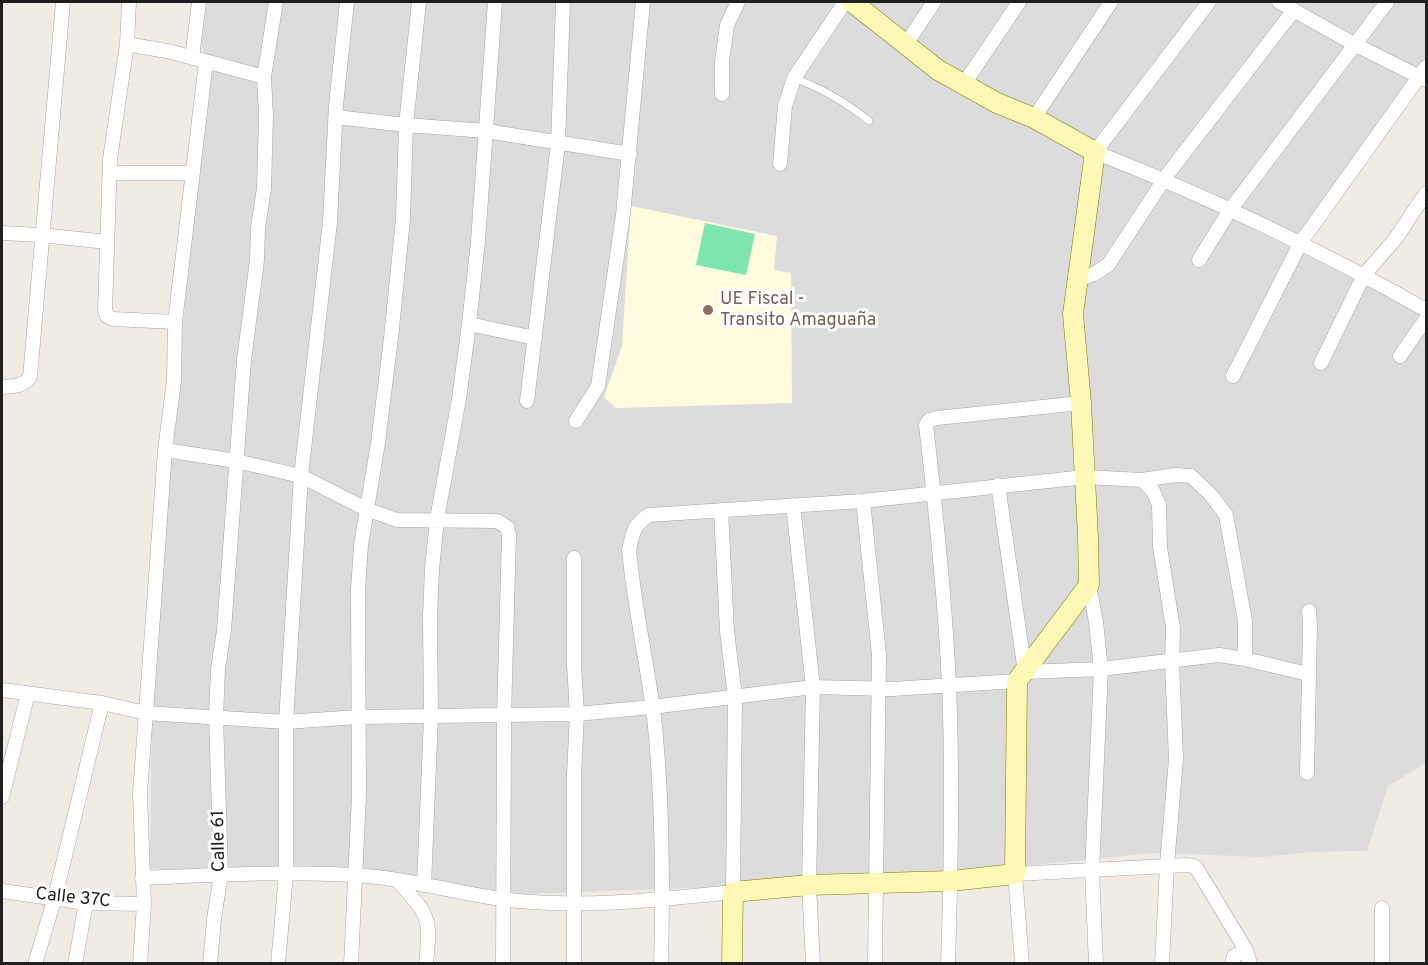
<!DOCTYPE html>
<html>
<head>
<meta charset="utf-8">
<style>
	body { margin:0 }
	#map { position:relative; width:1428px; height:965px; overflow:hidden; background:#f0ebe5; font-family:Overpass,sans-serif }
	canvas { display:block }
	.frame { position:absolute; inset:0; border:3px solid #1f1f1f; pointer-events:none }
</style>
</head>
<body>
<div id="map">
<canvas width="1428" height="965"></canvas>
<div class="frame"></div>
</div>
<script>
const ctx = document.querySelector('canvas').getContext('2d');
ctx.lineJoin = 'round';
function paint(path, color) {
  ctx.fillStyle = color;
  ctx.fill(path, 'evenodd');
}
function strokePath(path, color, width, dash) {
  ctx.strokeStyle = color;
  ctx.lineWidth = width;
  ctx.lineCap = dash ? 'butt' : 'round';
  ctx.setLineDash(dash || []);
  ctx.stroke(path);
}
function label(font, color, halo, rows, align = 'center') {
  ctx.font = font + ' Overpass,sans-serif';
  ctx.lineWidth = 6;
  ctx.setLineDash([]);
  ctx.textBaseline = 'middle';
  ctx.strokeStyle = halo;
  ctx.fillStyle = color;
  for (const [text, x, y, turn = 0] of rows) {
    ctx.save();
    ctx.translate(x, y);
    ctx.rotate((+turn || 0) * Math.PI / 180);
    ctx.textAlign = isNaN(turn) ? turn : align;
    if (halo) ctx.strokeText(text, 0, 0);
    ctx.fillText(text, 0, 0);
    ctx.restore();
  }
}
const residential = new Path2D(`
	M204,2h635l64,46 263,138 260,129v448l-38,23 -21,65 -57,1 -48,5 -108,-4 -210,21 -222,13 -200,7 -104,-14 -139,-10 -129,-1 2,-162 19,-261 36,-367v-21l-5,-11z
	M854,2h572v55l-127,180 -94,-47 -107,-39 -100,-49z`);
const education = new Path2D(`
	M631,206l146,30 -3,34 17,3 1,130 -176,5 -12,-11 18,-51z`);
const pitch = new Path2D(`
	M705,223l50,11 -9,41 -50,-10z`);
const lane = new Path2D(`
	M794,78c27,10 53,25 75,43`);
const street = new Path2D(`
	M129,2l-2,42 -17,115 -5,151 2,6 6,3 62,3
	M1209,2l-114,150c114,45 225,98 331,158
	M1279,2l75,42 72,36
	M127,44l45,8 92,25
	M906,44l28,-42
	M192,58l7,-56
	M964,84l55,-82
	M722,94v-33l5,-36 11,-23
	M336,117l70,8 80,6 144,23
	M1034,118l77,-116
	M780,164l5,-58 9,-28 51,-76
	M110,173h83
	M2,233l39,2 66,7
	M1199,260l31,-50 157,-208
	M1077,280l17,-6 14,-9 59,-90 127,-165
	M469,324l66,14
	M1400,356l26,-37
	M1321,363l43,-88 32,-37 30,-45
	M1233,376l68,-134 125,-175
	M2,387c11,-1 21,0 28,-10l33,-375
	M527,401l31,-257 5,-142
	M576,421l22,-35 25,-171 20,-213
	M165,450l71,11 65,15 65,33 31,11 100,1 10,6 2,8 -5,181 -1,248
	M1142,480l11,11 6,14 1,42 13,81 -1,36 4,95 -9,106 -5,99
	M998,485l27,187 76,-3 118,-14 26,4
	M863,501l16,154 -4,309
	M793,505l20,182 -4,198 4,79
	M1089,585l7,37 5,47 -9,202 4,93
	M2,690l100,13 44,10 140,9 72,-5 219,-3 75,-7 161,-20 79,2 125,-8
	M1307,773l3,-148 -1,-14
	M2,797l26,-104
	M142,878c70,-3 141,-7 210,-3 50,2 100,17 149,24 76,10 156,1 232,-7l2,-195 -8,-66 -6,-121
	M398,881c31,35 33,35 28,83
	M424,885l7,-168 -1,-101 2,-47 5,-50 22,-120 10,-75 9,-83 17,-239
	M2,891l84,12 58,1
	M35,964l20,-67 47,-194
	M75,964l11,-61
	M140,964l4,-60 -4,-111 13,-176 12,-167 9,-69 1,-59 31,-260
	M210,964l4,-45 7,-45 -5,-157 2,-48 6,-39 20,-270 13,-100 1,-32 6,-40 2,-72 -2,-39 12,-75
	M278,964l8,-90v-152l15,-246 29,-254 6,-117 11,-103
	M351,964l8,-169 -1,-206 3,-44 17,-102 13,-105 12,-119 3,-94 13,-123
	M574,964v-189l3,-61 -3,-49v-107
	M661,964c2,-82 2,-165 -7,-247 -7,-56 -20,-111 -25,-167 4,-17 4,-25 20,-35l214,-14 222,-24 57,3 33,-5 16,1 20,19 15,20 19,106v38l63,15
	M948,964c3,-93 5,-186 1,-279 -4,-87 -13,-173 -23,-260l3,-5 8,-2 144,-15
	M1022,964l-7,-90 172,-9 7,1 3,3 49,81 4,14
	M1232,964l2,-8 12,-6
	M1382,964v-56`);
const secondary = new Path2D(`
	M732,964l1,-72 76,-7 142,-4 64,-7 2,-193 72,-96 -1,-48 -7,-134 -8,-89 22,-162 -61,-34 -37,-15 -59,-33 -86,-68`);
const markers = [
	[708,310,6,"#8d6e63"]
];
const educationNames = [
	["UE Fiscal -",720,300],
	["Transito Amaguaña",720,321]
];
const streetNames = [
	["Calle 61",220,841,-91],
	["Calle 37C",73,899,6]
];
paint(residential, '#dddcdc');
paint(education, '#fffbdf');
paint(pitch, '#7ee4b0');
strokePath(lane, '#a6a6a6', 8);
strokePath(street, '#a6a6a6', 15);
strokePath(secondary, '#7c7b00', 21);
strokePath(lane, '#fff', 7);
strokePath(street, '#fff', 14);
strokePath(secondary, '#fdf8b6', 20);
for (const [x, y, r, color] of markers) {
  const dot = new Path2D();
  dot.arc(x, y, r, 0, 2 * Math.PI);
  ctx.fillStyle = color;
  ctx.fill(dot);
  strokePath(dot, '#fff', 2);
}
label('18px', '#785e54', '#fff', educationNames, 'left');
label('18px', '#1f1f1f', '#fff', streetNames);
</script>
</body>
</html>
